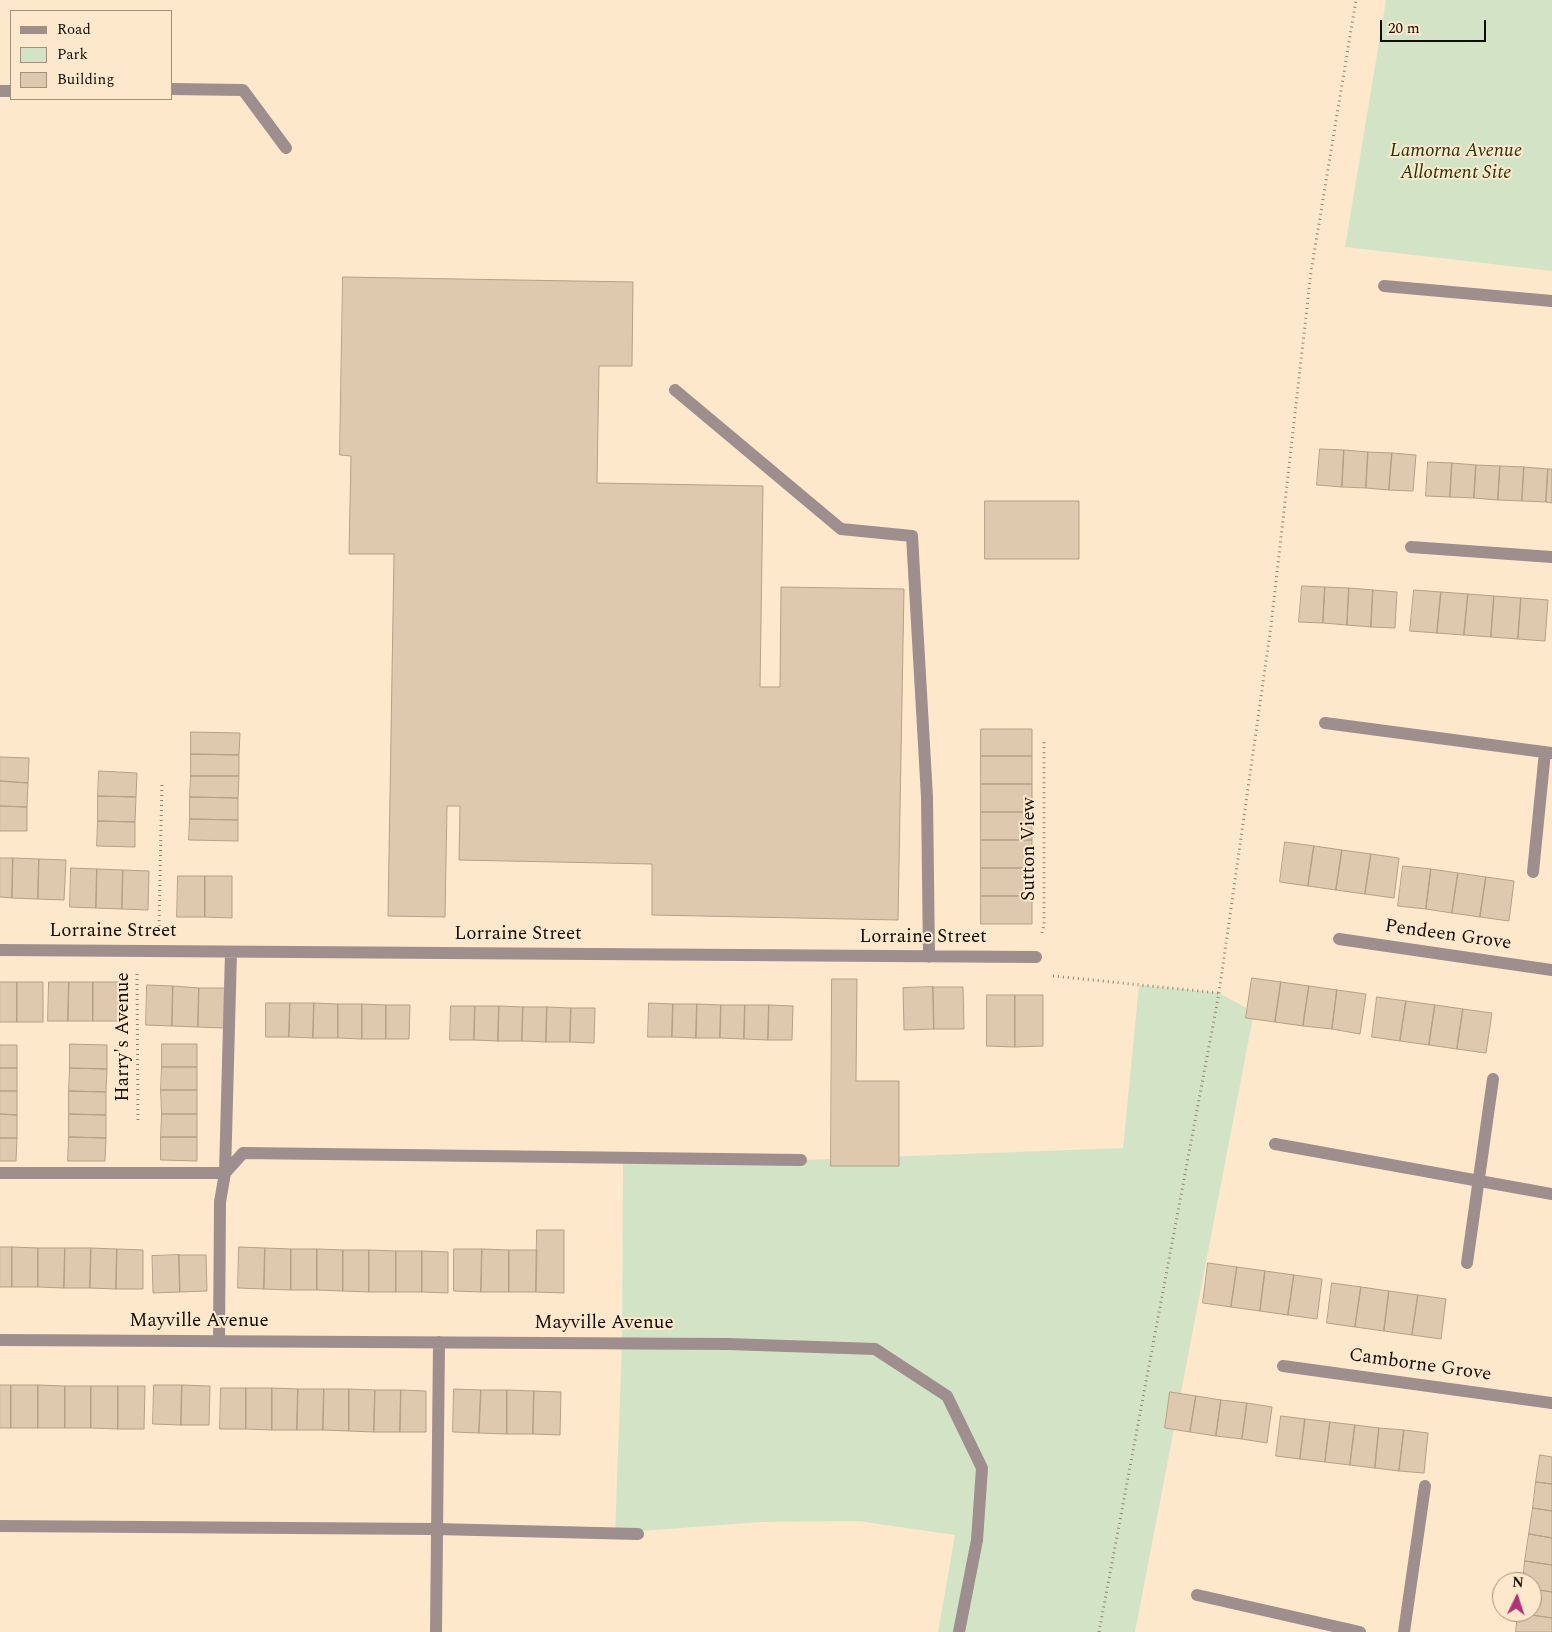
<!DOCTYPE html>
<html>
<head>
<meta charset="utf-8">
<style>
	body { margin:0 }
	#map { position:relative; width:1552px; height:1632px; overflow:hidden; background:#fee8cc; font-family:Spectral,serif }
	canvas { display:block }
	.legend { position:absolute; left:10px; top:10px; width:162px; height:90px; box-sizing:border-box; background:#fee8cc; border:1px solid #a0907c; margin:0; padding:6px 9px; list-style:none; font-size:15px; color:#130c04 }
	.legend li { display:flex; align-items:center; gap:10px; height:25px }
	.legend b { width:25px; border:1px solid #a0907c }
	.north { position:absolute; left:1492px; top:1572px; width:50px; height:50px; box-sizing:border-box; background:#fee8cc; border:1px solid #a0907c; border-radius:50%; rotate:4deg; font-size:14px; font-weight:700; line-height:20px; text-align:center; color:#130c04 }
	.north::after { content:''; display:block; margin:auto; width:18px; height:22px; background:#b43179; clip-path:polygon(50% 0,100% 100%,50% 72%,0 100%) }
	.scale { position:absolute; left:1380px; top:20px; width:106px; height:22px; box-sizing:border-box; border:2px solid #130c04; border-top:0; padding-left:6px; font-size:15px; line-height:18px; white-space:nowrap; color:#130c04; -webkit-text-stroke:4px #fee8cc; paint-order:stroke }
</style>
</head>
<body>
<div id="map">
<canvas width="1552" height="1632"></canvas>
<ul class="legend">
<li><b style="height:6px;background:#9e8e8e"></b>Road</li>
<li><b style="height:14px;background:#d3e4c6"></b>Park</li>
<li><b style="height:14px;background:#dec8ae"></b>Building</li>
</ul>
<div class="north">N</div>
<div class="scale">20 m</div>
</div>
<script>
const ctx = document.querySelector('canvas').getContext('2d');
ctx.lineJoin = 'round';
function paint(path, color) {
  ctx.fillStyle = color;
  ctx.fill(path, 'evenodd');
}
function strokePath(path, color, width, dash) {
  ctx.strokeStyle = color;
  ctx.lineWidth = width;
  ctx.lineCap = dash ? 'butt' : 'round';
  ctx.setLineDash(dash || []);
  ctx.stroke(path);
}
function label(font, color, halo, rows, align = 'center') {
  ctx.font = font + ' Spectral,serif';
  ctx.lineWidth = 4;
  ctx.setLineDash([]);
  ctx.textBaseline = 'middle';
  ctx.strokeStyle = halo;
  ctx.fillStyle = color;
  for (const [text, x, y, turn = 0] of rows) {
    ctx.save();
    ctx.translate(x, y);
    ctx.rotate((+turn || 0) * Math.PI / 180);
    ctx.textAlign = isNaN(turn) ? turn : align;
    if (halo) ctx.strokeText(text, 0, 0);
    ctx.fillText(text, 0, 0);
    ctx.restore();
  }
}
const green = new Path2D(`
	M1386,0h166v271l-207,-24z
	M1139,985l80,8 35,19 -119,620h-197l17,-97 -97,-14 -97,1 -146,11 7,-190 1,-185 178,2 322,-12z`);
const building = new Path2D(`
	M343,277l290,5 -1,84h-33l-2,117 166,3 -3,201h20l1,-100 123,2 -6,331 -246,-5v-51l-193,-4 1,-54h-13l-2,111 -57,-1 6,-362h-45l2,-98 -11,-1z
	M1320,449l24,1 -2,37 -25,-2z
	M1344,450l24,2 -2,36 -24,-1z
	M1368,452l24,1 -3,37 -23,-2z
	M1392,453l24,2 -3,36 -24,-1z
	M1428,462l24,1 -2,34 -24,-1z
	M1452,463l24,2 -2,33 -24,-1z
	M1476,465l24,1 -2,34 -24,-2z
	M1500,466l24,1 -2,34 -24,-1z
	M1524,467l24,2 -2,33 -24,-1z
	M1548,469h4v34l-6,-1z
	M985,501h94v58h-94z
	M1302,586l23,1 -2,36 -24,-1z
	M1325,587l24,1 -2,37 -24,-2z
	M1349,588l24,2 -2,37 -24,-2z
	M1373,590l24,2 -2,36 -24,-1z
	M1414,590l27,2 -4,41 -27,-2z
	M1441,592l27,2 -4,41 -27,-2z
	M1468,594l26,2 -3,41 -27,-2z
	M1494,596l27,2 -3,41 -27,-2z
	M1521,598l27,2 -3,41 -27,-2z
	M981,729h51v27h-51z
	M191,732l49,1 -1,22 -48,-1z
	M191,754l48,1v21h-48z
	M981,756h51v28h-51z
	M0,757l29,1 -1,25 -28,-2z
	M99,771l38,2 -1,24 -38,-1z
	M191,776h48l-1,22 -48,-1z
	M0,781l28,2 -1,24 -27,-1z
	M981,784h51v28h-51z
	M98,796l38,1 -1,25 -37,-1z
	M190,797l48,1v22l-48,-1z
	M0,806l27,1v24h-27z
	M981,812h51v28h-51z
	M190,819l48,1v21l-49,-1z
	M98,821l37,1v25l-38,-1z
	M981,840h51v28h-51z
	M1285,842l29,4 -6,40 -28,-4z
	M1314,846l28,4 -6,40 -28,-4z
	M1342,850l29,4 -6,40 -29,-4z
	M1371,854l28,4 -5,40 -29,-4z
	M0,858h13l-1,40 -12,-1z
	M13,858l26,1 -1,40 -26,-1z
	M39,859l27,1 -2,40 -26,-1z
	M1403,866l28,3 -5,40 -28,-3z
	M71,868l26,1 -1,39 -26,-1z
	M981,868h51v28h-51z
	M97,869l26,1 -1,39 -26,-1z
	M1431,869l27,4 -6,40 -26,-4z
	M123,870l26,1 -1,39 -26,-1z
	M1458,873l28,4 -6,40 -28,-4z
	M178,876h27v41h-28z
	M205,876h27v42l-27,-1z
	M1486,877l28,4 -5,40 -29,-4z
	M981,896h51v28h-51z
	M1252,978l29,4 -6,40 -29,-4z
	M832,979h25l-1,102h43v85h-68z
	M0,982h17v40h-17z
	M17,982h26v40h-26z
	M49,982h20l-1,39h-20z
	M69,982h24v39h-25z
	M93,982h26v39h-26z
	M1281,982l28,4 -6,40 -28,-4z
	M147,985l26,1 -1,40 -26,-1z
	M173,986l26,2 -1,39 -26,-1z
	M1309,986l28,4 -5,39 -29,-3z
	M933,987l1,42 -30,1 -1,-42z
	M933,987h30l1,42h-30z
	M199,988h26l-1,40 -26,-1z
	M1337,990l29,4 -6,40 -28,-5z
	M987,995h28v52l-28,-1z
	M1015,995h28v51l-28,1z
	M1377,997l29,4 -6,40 -28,-4z
	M1406,1001l29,4 -6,40 -29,-4z
	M266,1003h24l-1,34h-23z
	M290,1003h24l-1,35 -24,-1z
	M314,1003l24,1v34h-25z
	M649,1003l24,1 -1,33h-24z
	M338,1004h24v35l-24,-1z
	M362,1004l24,1v34h-24z
	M673,1004h24l-1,34 -24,-1z
	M697,1004l24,1 -1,33h-24z
	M386,1005h24l-1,34h-23z
	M721,1005h24l-1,34 -24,-1z
	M745,1005h24l-1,35 -24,-1z
	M769,1005l24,1 -1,34h-24z
	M1435,1005l28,4 -6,40 -28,-4z
	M451,1006h24l-1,34h-24z
	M475,1006h24l-1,35 -24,-1z
	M499,1006l24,1 -1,34h-24z
	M523,1007h24l-1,35 -24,-1z
	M547,1007l24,1 -1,34h-24z
	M571,1008h24l-1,35 -24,-1z
	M1463,1009l29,4 -6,40 -29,-4z
	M70,1044l37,1v24l-37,-1z
	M162,1044h35v23h-35z
	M0,1045h17v23h-17z
	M162,1067h35v23h-36z
	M0,1068h17v23h-17z
	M70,1068l37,1 -1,23 -37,-1z
	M161,1090h36v24h-35z
	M0,1091h17v24l-17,-1z
	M69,1091l37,1v23l-37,-1z
	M0,1114l17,1v23h-17z
	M69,1114l37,1v23l-37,-1z
	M162,1114h35v23h-36z
	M69,1137l37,1 -1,23h-37z
	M161,1137h36v24l-36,-1z
	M0,1138h17l-1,23h-16z
	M537,1230h27v63l-28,-1z
	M0,1247h12v40h-12z
	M12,1247l26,1v39h-26z
	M239,1247l26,1 -1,41 -26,-1z
	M38,1248h27l-1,40 -26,-1z
	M65,1248h26l-1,40h-26z
	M91,1248l26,1 -1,40 -26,-1z
	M265,1248l26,1v41l-27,-1z
	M117,1249l26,1v39h-27z
	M291,1249h26v41h-26z
	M317,1249l26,1v41l-26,-1z
	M454,1249h28l-1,43 -27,-1z
	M482,1249l27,1v42h-28z
	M343,1250h26v42l-26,-1z
	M369,1250l27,1v41h-27z
	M509,1250h28l-1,42h-27z
	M396,1251h26v41h-26z
	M422,1251l26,1v41l-26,-1z
	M179,1255h27l1,36 -27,1z
	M179,1255l1,37 -27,1 -1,-37z
	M1208,1263l29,4 -6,40 -28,-4z
	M1237,1267l28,4 -5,40 -29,-4z
	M1265,1271l29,4 -6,40 -28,-4z
	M1294,1275l28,4 -5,40 -29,-4z
	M1332,1283l29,4 -6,40 -28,-4z
	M1361,1287l28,4 -5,40 -29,-4z
	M1389,1291l29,4 -6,40 -28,-4z
	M1418,1295l28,4 -5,40 -29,-4z
	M0,1385h11v43h-11z
	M11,1385h27v43h-27z
	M38,1385l27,1v42h-27z
	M154,1385h28l-1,40 -28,-1z
	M182,1385l28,1 -1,39h-28z
	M65,1386h26v42h-26z
	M91,1386h27v43l-27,-1z
	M118,1386h27l-1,43h-26z
	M221,1388h25v41h-26z
	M246,1388h26v42l-26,-1z
	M272,1388l26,1 -1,41h-25z
	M298,1389h26l-1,41h-26z
	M324,1389h25v42l-26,-1z
	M349,1389l26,1 -1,42 -25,-1z
	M454,1389l27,1 -2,43 -26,-1z
	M375,1390h26l-1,42h-26z
	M401,1390l25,1v41h-26z
	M481,1390h26v44l-28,-1z
	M507,1390l27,1 -1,43h-26z
	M534,1391l27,1 -1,43 -27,-1z
	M1170,1392l26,4 -6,36 -25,-4z
	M1196,1396l25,4 -5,36 -26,-4z
	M1221,1400l26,3 -5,36 -26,-3z
	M1247,1403l25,4 -5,36 -25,-4z
	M1281,1416l24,3 -5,40 -24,-3z
	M1305,1419l25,3 -5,40 -25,-3z
	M1330,1422l25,3 -5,40 -25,-3z
	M1355,1425l24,3 -4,40 -25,-3z
	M1379,1428l25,2 -5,41 -24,-3z
	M1404,1430l24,3 -4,40 -25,-2z
	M1540,1455l12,2v27l-16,-2z
	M1536,1482l16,2v27l-19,-3z
	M1533,1508l19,3v27l-23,-4z
	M1529,1534l23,4v27l-27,-4z
	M1525,1561l27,4v27l-20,-3v-7h-9z
	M1532,1589l20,3v26l-34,-5 14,-1z
	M1518,1613l34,5v14h-36z`);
const path = new Path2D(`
	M159,926l3,-144
	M1042,933l2,-8v-185
	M137,974l1,149
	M1053,976l166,17
	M1099,1632l120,-639 52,-367 40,-354 45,-272`);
const minor = new Path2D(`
	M171,89l72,1 43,58
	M0,91h11
	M1384,286l168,15
	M675,390l166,139 71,7 15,261 2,160
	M1411,547l141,10
	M1325,723l227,30
	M1533,872l12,-120
	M1339,939l213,31
	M0,950l1036,7
	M1275,1144l277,50
	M0,1173h225l18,-20 558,7
	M1467,1263l26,-184
	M0,1340l728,4 147,5 72,47 35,72 -5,72 -18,92
	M219,1341l1,-139 5,-29 6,-221
	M1283,1366l269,37
	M0,1526l436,3 202,5
	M1197,1595l163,37
	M436,1632l3,-290
	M1404,1632l21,-146`);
const parkNames = [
	["Lamorna Avenue",1456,152],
	["Allotment Site",1456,174]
];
const streetNames = [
	["Sutton View",1030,849,-90],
	["Lorraine Street",113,932],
	["Lorraine Street",518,935],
	["Pendeen Grove",1448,936,8],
	["Lorraine Street",923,938],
	["Harry's Avenue",124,1037,-90],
	["Mayville Avenue",199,1322],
	["Mayville Avenue",604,1324],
	["Camborne Grove",1420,1366,8]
];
paint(green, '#d3e4c6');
paint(building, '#dec8ae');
strokePath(building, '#b5a086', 1);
strokePath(path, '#91826f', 3, [1, 4]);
strokePath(minor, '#9e8e8e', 12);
label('italic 19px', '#213607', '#fee8cc', parkNames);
label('19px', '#130c04', '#fee8cc', streetNames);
</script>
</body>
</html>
